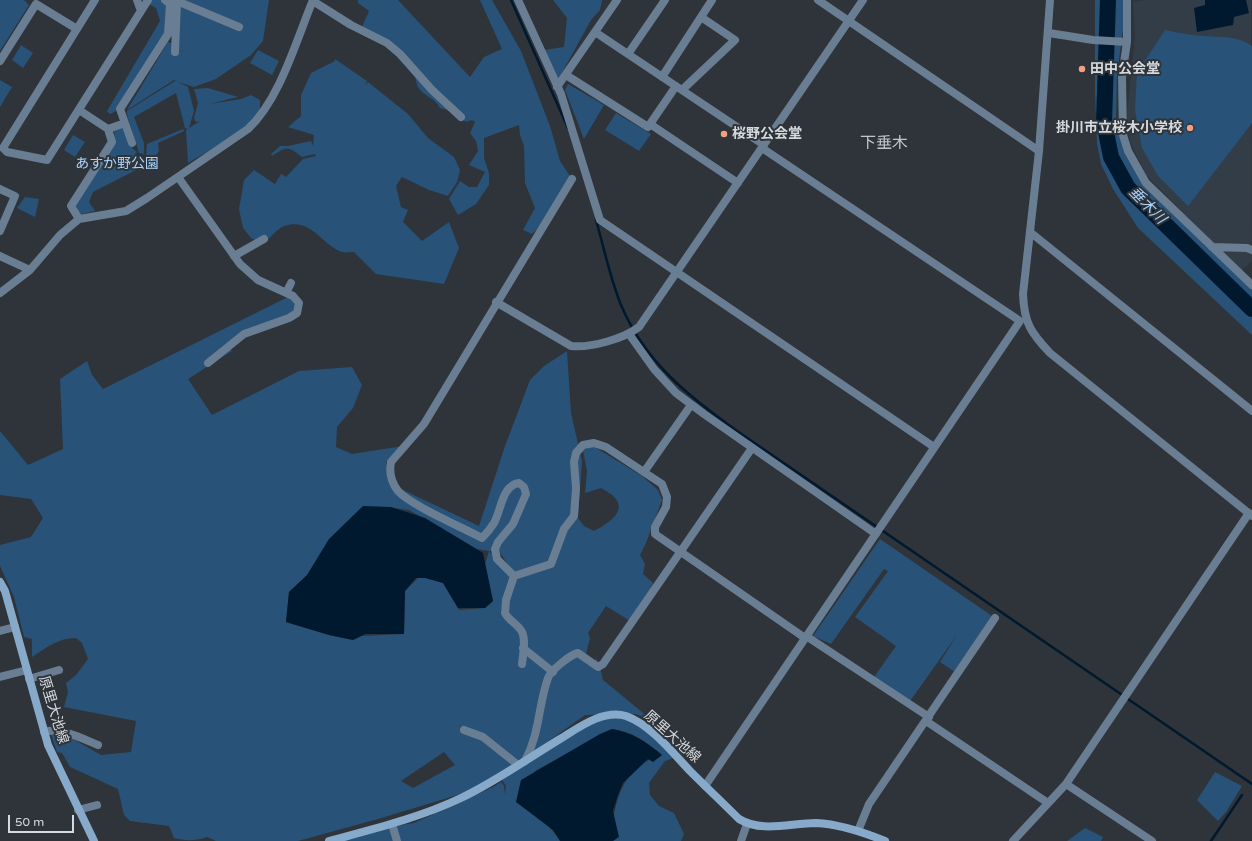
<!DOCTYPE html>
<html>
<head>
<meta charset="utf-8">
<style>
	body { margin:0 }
	#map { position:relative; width:1252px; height:841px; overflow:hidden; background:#2e3439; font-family:"Varela Round",sans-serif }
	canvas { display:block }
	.scale { position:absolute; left:8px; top:815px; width:66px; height:18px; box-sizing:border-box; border:2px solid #d6dade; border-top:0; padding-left:5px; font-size:12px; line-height:14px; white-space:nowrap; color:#d6dade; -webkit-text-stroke:3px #2e3439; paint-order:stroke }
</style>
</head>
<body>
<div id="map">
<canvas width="1252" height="841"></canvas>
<div class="scale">50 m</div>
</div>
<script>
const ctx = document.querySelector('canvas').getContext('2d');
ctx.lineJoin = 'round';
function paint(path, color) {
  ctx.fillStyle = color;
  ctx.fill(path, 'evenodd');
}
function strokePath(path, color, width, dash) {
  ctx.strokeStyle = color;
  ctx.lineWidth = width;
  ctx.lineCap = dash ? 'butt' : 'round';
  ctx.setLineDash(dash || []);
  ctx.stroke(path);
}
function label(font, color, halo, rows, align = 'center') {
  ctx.font = font + ' "Varela Round","Noto Sans JP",sans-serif';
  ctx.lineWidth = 4;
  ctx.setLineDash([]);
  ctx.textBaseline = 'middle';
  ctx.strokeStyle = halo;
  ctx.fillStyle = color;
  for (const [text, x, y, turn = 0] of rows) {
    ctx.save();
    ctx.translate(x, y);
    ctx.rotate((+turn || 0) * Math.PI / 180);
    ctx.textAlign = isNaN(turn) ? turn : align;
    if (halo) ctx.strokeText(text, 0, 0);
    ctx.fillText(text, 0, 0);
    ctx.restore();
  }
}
const built = new Path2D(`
	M1146,0h105l1,261 -11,10 -95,-96 -16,-33 -3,-28 8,-78 -2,-34z`);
const green = new Path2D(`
	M0,0h24l5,5 -29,46z
	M142,0h18l7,4 -2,31 -45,74 -10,5 -3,-3 53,-90 -4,-13z
	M167,0h102l-6,41 -12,14 -35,24 -22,8 -16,-5 10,5 6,24 -5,17 11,-7 -4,1 -2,-4 4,-15 -4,-14 14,-1 30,9 -29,7 32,-5 10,-4 9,5v11l-12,18 -62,35 2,-1 -2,-33 2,-1 -3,-1 -9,-35 -42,24 10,26v11l-5,-1 -12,-38v-4l48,-30 3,1 -4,-2 -1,-6 1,6 -47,30 41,-68 7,3z
	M358,0h40l72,77 14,-20 18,-8 -22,-49h12l29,51 29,75 10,35 12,18 -23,39 -17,16 -9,-4 12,-22 -10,-25 -1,-37 -4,-11 -1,-10 -35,13v20l5,15v12l-13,19 -18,11 -9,-16 11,-18 9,6h8l8,-15 -16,-7 9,-14 -2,-10 -6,-8 5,-11 -3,-2 -6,2 -16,-11 -10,-3c-5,-10 -14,-11 -20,-18 -7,-8 -2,-19 -10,-29 -7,-9 -38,-25 -49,-32l8,-18 -11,-8z
	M553,0h49l-2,10 -9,10 -33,60 -14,-30 20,-3 3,-29z
	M1095,0h29l-1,30 -6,44 -1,53 26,49 110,112v47l-114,-107 -25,-39 -12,-25 -4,-20 -2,-52z
	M1165,30c10,2 19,4 29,5 19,3 42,-1 58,11v77l-64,83 -30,-30 -16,-28 -7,-38 2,-37z
	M21,45l12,8 -10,15 -11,-8z
	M258,50l21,11 -7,14 -22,-12z
	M335,59l32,22 -2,5 3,-4 40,32 20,24 26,19 6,13 -3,12 -9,14 -19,-6 -27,-13 -6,9 5,21 7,3 -5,12 19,19 27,-19 10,26 -15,36 -68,-10 -22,-22c-4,0 -9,1 -12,0 -21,-7 -30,-35 -58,-26 -9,4 -13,13 -22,17l-11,-5 -8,-10 -4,-19 5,-29 10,-10 21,14 6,-10 5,3 17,-18 13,-3 -1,-2 -13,3c-15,-11 -14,-11 -30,-1l-1,-2 9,-8h8l23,-5 2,5 1,-11 -26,-8 13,-11v-21l10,-22 24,-12z
	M0,80l12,7 -12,20z
	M568,84l36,21 -20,34 -19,-49z
	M616,113l35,21 -12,17 -34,-21z
	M127,125l6,20 -1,3 5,4 -2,2 6,3 -1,11 -47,24 -4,10 6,9 -18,4 -5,-8 43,-66 -1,-12z
	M183,129l1,2 -26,12 1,8 -5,7 -8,-2 1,-12z
	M73,135l12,7 -10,15 -11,-7z
	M25,197l14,2 -4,18 -18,-9z
	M294,297l5,6 -10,15 -62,27 5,6 -44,28 24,36 87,-44 53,-4 10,18 -9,23 -16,19 -1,20 16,7 51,-8 -17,16 2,15 13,12 78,37 26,-80 25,-66 14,-14 23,-15 4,62 11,48 -4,57 6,8 10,5c11,-6 35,-19 20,-34 -3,-4 -9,-6 -13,-9l-16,5 2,-22 -4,-21 10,-4 49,30 16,14 4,10 -16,43 -6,12 5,9 -2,10 10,9 -8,19 -15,19 -24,-15 -18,27 2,5 -4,16 1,11 9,-6 3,4 4,17 50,41 -17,-7 -51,1 -101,72 -106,32 -80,22h-82l-9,-4c-11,4 -22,4 -33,1l-5,-12 -39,-5 -6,-6 -6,-26 -48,-22 -8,-14 -5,-1 -6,-18 15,1 35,20 30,-3 5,-31 -72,-14 4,-15 -2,-9 10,-8 12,-16 -6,-16 -6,-5c-18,0 -28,9 -44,19v-18l-8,-2 -10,-40 -14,-31v-21l31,-8 12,-19 -12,-19 -31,-4v-64l28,34 35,-16 -3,-70 27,-18 5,14 11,14 183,-91zM385,507l24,3 68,39 12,2 -4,13 8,37 -8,7 -26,2 -16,-27 -22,-8 -16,16 -1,43 -42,2 -9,4 -24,-5 -43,-13 3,-30zM489,551h10l15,23 -12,41 -1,-4 11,-33zM444,752l11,13 -42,23 -12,-7z
	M880,539l115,79 -40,54 -15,-10 17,-27 -49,69 -34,-27 22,-31 -41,-29 33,-46 -4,-2 -53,75 -18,-8z
	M613,714l26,8 37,35 -11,4 -16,22 1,12 9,11 15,7 10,21 -3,7h-80l10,-8c5,-35 12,-67 51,-78 -16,-14 -30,-23 -50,-26l-77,42 -19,30 32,25 10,11 10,4h-226l51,-15 21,-3 79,-36 8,-5 3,4 1,8 1,-8 -4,-6 61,-43z
	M1215,772l27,14 -16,26 -8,9 -21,-21z
	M1085,828l18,9 -2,4h-34z`);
const water = new Path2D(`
	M1205,0h41l3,13 -15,4 -1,8 -36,7 -3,-24 11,-3z
	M363,506l28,1 34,11 58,35 10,48 -8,7h-27l-15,-25 -18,-5h-9l-11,13 -1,43h-39l-12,6 -24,-5 -43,-13 3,-30 18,-17 22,-36z
	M612,729c20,3 34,13 50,26l-9,7 -5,-3 -25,24 -5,12 -5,16 6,26 -6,4h-53l-7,-11 -37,-28 5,-22 79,-46z`);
const stream = new Path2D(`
	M511,0l57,128
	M596,220c8,28 14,58 25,85 24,57 67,91 116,126l515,353
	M1211,841l31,-46`);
const river = new Path2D(`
	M1108,0l-4,122 7,35 17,31 124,121`);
const minor = new Path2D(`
	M95,0l-92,148 4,4 40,8 94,-149 -4,-11
	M175,0l2,1 -2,51
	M518,0l43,94 39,126 334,227
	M818,0l221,151
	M1127,0v42l-5,35 1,58 5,16 18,32 106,102
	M177,1l62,26
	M313,1l38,24 36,18 13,11 32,36 29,27
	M141,11l7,-11
	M595,32l169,113
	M1049,33l44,7 34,2
	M628,54l37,-54
	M0,61l36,-57 41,25
	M566,75l82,52 28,-41
	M662,77l50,-77
	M557,87l60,-87
	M682,90l53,-50 -34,-23
	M79,110l29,19 4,13 -41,64 8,13
	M650,124l88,59
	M108,129l17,-6
	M132,143l-12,-34 48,-75 2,-30 -5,-4
	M178,177l62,87 18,16 35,16 6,7 -2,10 -8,5 -45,16 -36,29
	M0,189l15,7 -15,35
	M1030,232l222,179
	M1212,247l35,1 5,2
	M0,256l30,14
	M234,256l30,-17
	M0,293l30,-23 30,-35 19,-16 47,-8 21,-13 101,-69c32,-30 48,-88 65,-129
	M286,293l5,-10
	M496,302l75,44c20,2 52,-7 68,-19l224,-327
	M629,334l25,35 22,24 28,21 172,120
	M644,472l47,-67
	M514,576l-17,-17 -2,-10 3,-7 15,-18 13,-30 -2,-7 -5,-4c-17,2 -18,28 -25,40 -3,5 -7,10 -12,15 -20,-11 -70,-32 -84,-47 -7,-9 -9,-19 -7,-29l33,-38 148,-245
	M0,631l15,-4
	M806,636l123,81
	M523,648l30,24
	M522,664c1,-9 4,-24 0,-32 -4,-8 -13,-11 -17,-19l1,-13 8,-24 37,-12 13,-35 10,-13 2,-28 -2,-26 2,-9 7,-8 11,-2 12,4 56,37 5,13 -1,10 -11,20v7l150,104
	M0,677l27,-7
	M29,679l30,-9
	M926,721l122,82
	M464,730l19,7 35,28
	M44,732c17,-5 39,7 54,13
	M525,761c15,-28 13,-55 23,-83 3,-8 22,-23 30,-25l20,14 5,-3 149,-216
	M1066,784l86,57
	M705,786l315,-465 -258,-173
	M78,810l19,-5
	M392,824l5,17
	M858,831l11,-27 126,-186
	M741,841l6,-17
	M1013,841l53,-57 183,-271`);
const tertiary = new Path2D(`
	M1050,0l-11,151 -16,143c1,29 8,39 27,59l202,163`);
const secondary = new Path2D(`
	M0,582l5,9 43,154 46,96
	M329,841c44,-12 90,-23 132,-43 34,-16 66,-39 99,-59 18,-11 43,-30 66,-23 25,9 46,36 64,55 16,16 33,32 49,48 23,14 51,4 77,4 24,1 47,9 69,18`);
const markers = [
	[1082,69,4,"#f39f84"],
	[1190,128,4,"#f39f84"],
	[724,134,4,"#f39f84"]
];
const poiNames = [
	["田中公会堂",1090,69],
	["掛川市立桜木小学校",1182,128,"right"],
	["桜野公会堂",732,134]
];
const parkNames = [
	["あすか野公園",117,164]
];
const streetNames = [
	["原里大池線",53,710,73],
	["原里大池線",672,737,42]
];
const waterNames = [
	["垂木川",1147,206,45]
];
const quarterNames = [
	["下垂木",884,144]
];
paint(built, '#333d48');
paint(green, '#285278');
paint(water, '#01192f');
strokePath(stream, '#01192f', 2.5);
strokePath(river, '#01192f', 16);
strokePath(minor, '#697e93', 8);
strokePath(tertiary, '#697e93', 8);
strokePath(secondary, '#87a9ca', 8);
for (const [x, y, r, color] of markers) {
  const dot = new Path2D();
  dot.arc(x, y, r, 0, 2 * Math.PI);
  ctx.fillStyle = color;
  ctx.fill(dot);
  strokePath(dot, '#2e3439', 1.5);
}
label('bold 14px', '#d6dade', '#2e3439', poiNames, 'left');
label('14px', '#abd4fd', '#2e3439', parkNames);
label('14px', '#d6dade', '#2e3439', streetNames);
label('italic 15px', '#aad4fd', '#2e3439', waterNames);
label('16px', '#bfc6ce', '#2e3439', quarterNames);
</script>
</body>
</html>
